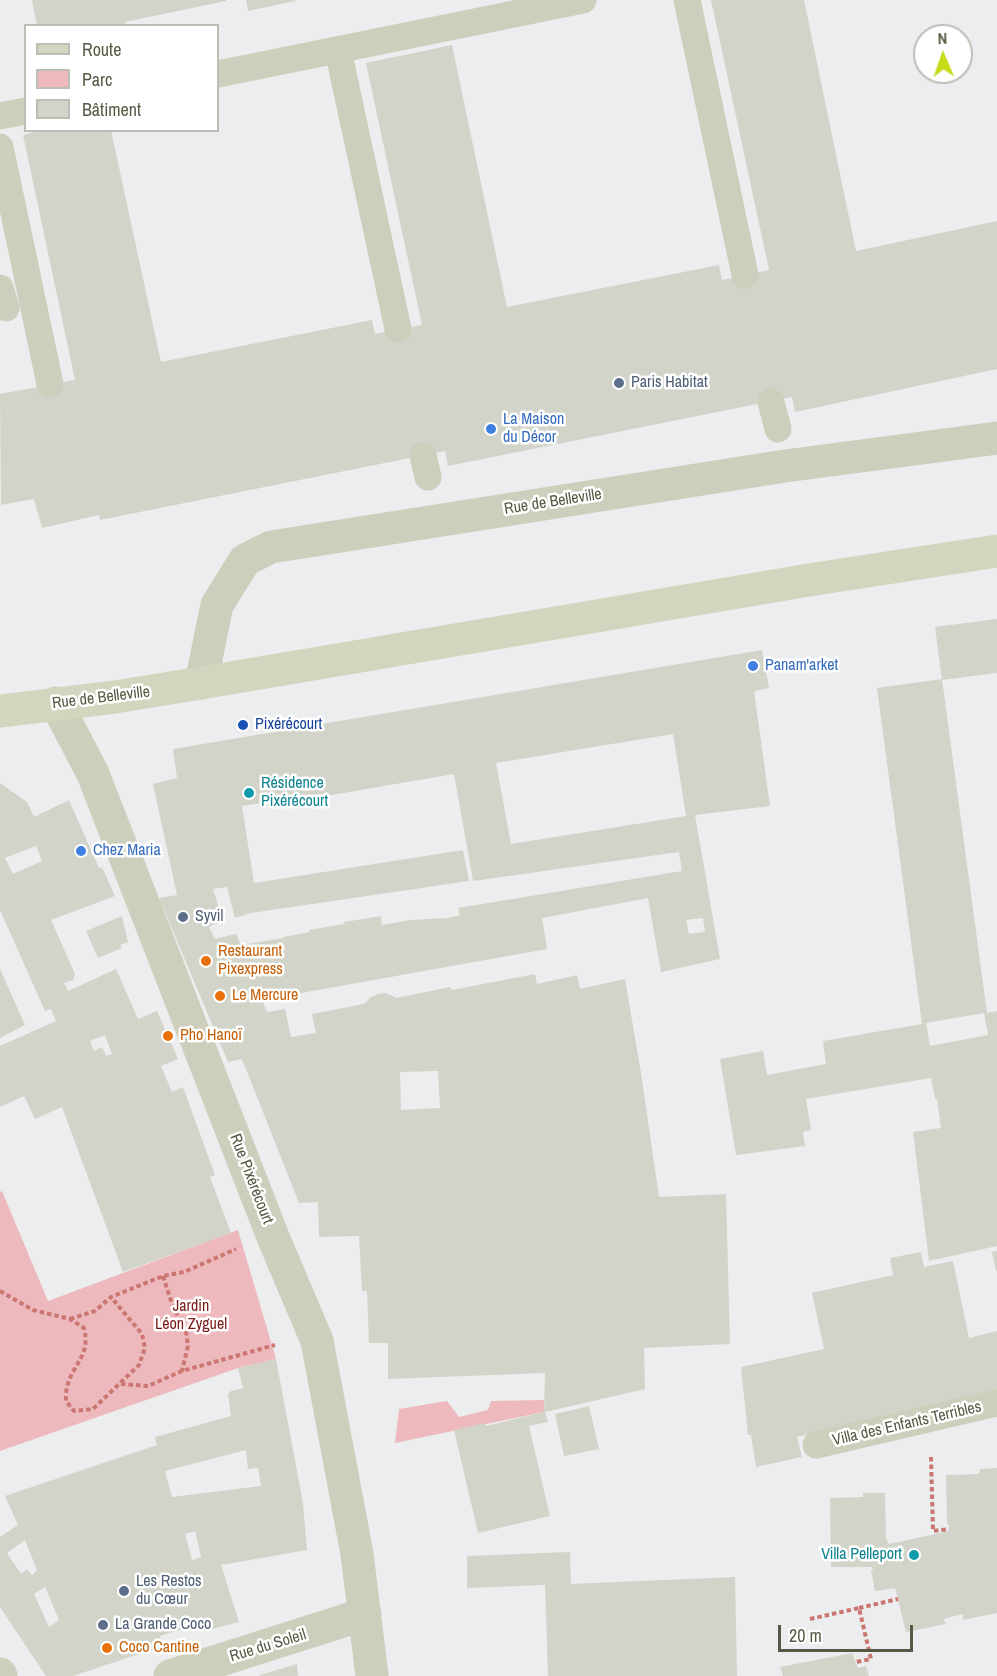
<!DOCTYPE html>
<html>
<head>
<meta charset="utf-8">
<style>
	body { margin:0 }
	#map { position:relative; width:997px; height:1676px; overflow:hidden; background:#ecedef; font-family:"Archivo Narrow",sans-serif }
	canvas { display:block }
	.legend { position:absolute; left:24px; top:24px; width:195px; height:108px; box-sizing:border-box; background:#fff; border:2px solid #bcbdb4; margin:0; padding:8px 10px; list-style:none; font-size:18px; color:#585944 }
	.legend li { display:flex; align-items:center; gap:12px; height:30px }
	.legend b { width:30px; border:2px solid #bcbdb4 }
	.north { position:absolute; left:913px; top:24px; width:60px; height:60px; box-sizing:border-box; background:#fff; border:2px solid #bcbdb4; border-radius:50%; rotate:358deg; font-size:16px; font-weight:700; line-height:24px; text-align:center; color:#585944 }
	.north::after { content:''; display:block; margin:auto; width:21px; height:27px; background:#c6db19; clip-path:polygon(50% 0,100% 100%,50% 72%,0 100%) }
	.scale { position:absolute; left:778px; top:1625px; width:135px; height:27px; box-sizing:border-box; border:3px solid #585944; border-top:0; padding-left:8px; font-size:18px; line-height:21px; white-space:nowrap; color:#585944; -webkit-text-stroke:4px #fff; paint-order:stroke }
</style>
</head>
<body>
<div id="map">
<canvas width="997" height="1676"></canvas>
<ul class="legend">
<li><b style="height:8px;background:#d4d5be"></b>Route</li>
<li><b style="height:16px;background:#eeb9bc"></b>Parc</li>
<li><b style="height:16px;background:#d2d4ca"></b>Bâtiment</li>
</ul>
<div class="north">N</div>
<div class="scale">20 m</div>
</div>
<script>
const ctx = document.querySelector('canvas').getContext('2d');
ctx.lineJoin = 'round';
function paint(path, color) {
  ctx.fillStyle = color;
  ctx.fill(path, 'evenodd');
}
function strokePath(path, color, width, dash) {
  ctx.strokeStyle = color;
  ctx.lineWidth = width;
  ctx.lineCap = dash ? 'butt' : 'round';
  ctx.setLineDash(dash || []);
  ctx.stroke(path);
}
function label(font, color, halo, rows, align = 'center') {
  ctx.font = font + ' "Archivo Narrow",sans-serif';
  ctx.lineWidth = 5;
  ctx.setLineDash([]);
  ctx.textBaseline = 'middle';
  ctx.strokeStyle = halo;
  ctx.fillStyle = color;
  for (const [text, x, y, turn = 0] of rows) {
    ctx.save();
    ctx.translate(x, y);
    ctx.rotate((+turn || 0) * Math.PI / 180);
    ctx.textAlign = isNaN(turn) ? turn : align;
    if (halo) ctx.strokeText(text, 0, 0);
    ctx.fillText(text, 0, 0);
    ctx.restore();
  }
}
const green = new Path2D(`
	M2,1191l46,110 190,-71 38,129 -38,9 -238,83v-259z
	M544,1400v12l-149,31 4,-34 48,-8 12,16 29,-7 3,-9z`);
const building = new Path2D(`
	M32,0h194v1l-101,21 1,4h-89z
	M246,0h49v1l-47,10z
	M711,0h93l52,251 141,-30v148l-202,43 -3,-15 -344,69 -3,-15 -345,69 -1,-5 -57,13 -8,-29 -33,6 -1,-111 75,-14 -52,-245 20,-5h68l50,232 211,-42 3,14 47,-9 -56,-262 86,-18 55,262 212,-42 3,15 47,-10z
	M997,619v54l-55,7 -7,-53z
	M762,650l7,38 -15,3 16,115 -75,9 25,144 -59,13 -13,-74 -106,20 5,31 -285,51 5,12 18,-3 6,28 25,-4 -4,-19 52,-10 7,-7 7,-3 8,-1 10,5 54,-11 2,3 83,-16 2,10 40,-9 3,14 45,-10 16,94 18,124 67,-3 4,150 -86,4 1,41 -100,23 3,10 -19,4 21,90 -72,17 -24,-103 31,-7 1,3 58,-14 1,-39 -157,6v-36h-19l-2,-52h-5l-3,-55 -40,1 -1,-35 -19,1 -57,-144 -14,3 -69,-164 18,-3 -24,-111 24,-6 -4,-29zM673,734l13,82 -175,28 -15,-81zM454,774l19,107 206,-29 3,19 -224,37 2,7 -12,3 -38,2 -28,5 -1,-9 -37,6v2l-35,6 1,2 -27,5 1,1 -43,7 -5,-11 -21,5 -6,-12 14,-6 -10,-32 14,-2 8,31 16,-5 218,-32 -6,-31 -209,33 -12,-77 25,-4 1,4zM703,918l2,14 -16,2 -3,-14zM438,1071l2,37 -39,2 -1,-38z
	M942,679l45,334 10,-2v235l-68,15 -16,-129 28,-4 -4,-29h-2l-4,-21 -125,21 5,31 -8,2 2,14 -69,9 -16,-96 43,-8 4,24 59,-11 -3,-23 99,-17 -45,-336zM984,1013l4,22 -58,11 -4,-23z
	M0,783l27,19 7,15 35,-17 30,68 3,-1 13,29 -64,24 24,54 -2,6 -9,3 4,8 48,-22 22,50 19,-8 21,48 -17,7 11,26 11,-5 32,88 -5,2 21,56 -108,39 -61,-165 -27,12 -11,-23 -24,11v-61l56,-25 -5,-12 -6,2 -45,-101zM36,846l6,15 -29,13 -8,-16zM105,1035l7,19 -6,2 -4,-9 -8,4 -4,-10z
	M122,916l6,26 -8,3 2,3 -24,10 -12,-27z
	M0,969l25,56 -25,13z
	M997,1251v19l-1,1 -4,-19z
	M921,1252l3,15 29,-6 16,77 28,-7v59l-200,47 5,20 -46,10 -5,-32h-3l-7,-68 83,-18 -12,-56 81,-18 -3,-17z
	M276,1359l27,144 4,47 -86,15 18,57 -27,7 -4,-8 -48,15 3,10 -90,30h-27l-46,-69v-70l18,-12 -13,-29 152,-51 -2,-8 76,-21 -3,-22 3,-3 12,-3 -5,-20zM246,1450l2,19 10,-1 3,18 -89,11 -7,-26zM195,1531l6,26 -9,3 -7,-26zM25,1540l12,30 -5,5 -5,-6 -6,5 -14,-21zM45,1587l14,33 -10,7 -15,-33z
	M589,1406l10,43 -35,7 -9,-42z
	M997,1468v145l-34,7v-6l-20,5 3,5 -40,8 -11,-44 -20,3 -4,-21h2l-1,-3h-41l-1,-69 33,-1v-4h22l1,45 3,6 60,-13v-6l-2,-1 -1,-49 33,-1 1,-5z
	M570,1552l1,32 164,-7 2,99h-189l-3,-91 -78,3v-32z
	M852,1653l6,15 8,-2 3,10h-86l-3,-9z
	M297,1664l1,12h-38v-1z`);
const path = new Path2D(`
	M163,1276l10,31 13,24 2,15 -6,25
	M0,1291l33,19 37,9 14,9c7,28 -11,35 -17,59 -1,4 -1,10 -1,14l8,10 19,-2 46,-44 6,-17 -3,-14 -31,-37
	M70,1319l25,-8 16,-14 52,-21 21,-4 52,-23
	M121,1384l27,2 34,-15 93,-26
	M931,1457l2,74 16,-2
	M859,1608l39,-9
	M810,1619l49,-11 12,51 -15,3`);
const service = new Path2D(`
	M687,0l58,275
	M338,50l60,279
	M218,74l365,-74
	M0,116l26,-5
	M0,147l50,237
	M0,288l6,20
	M771,402l7,27
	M423,455l5,22
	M816,1445l181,-42`);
const minor = new Path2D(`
	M201,683l16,-78 28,-45 26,-13 514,-81 212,-28
	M56,703l37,71 180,463 44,104 40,213 15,122
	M0,1674l1,2
	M170,1676l195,-62`);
const secondary = new Path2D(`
	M0,711l115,-14 86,-14 608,-103 188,-29`);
const markers = [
	[619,383,6,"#5c6f8a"],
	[491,429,6,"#3f7fe0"],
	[753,666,6,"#3f7fe0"],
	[243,725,6,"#1a4fb4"],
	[249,793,6,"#0f9aa8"],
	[81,851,6,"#3f7fe0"],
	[183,917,6,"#5c6f8a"],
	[206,961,6,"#e8710a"],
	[220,996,6,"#e8710a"],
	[168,1036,6,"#e8710a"],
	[914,1555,6,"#0f9aa8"],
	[124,1591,6,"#5c6f8a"],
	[103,1625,6,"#5c6f8a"],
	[107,1648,6,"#e8710a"]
];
const serviceNames = [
	["Paris Habitat",631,383],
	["Syvil",195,917],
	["Les Restos",136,1582],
	["du Cœur",136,1600],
	["La Grande Coco",115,1625]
];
const shopNames = [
	["La Maison",503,420],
	["du Décor",503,438],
	["Panam'arket",765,666],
	["Chez Maria",93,851]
];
const streetNames = [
	["Rue de Belleville",553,502,-9],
	["Rue de Belleville",101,698,-7],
	["Rue Pixérécourt",251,1179,69],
	["Villa des Enfants Terribles",907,1424,-13],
	["Rue du Soleil",268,1646,-17]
];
const transitNames = [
	["Pixérécourt",255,725]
];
const cultureNames = [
	["Résidence",261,784],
	["Pixérécourt",261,802],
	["Villa Pelleport",902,1555,"right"]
];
const foodNames = [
	["Restaurant",218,952],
	["Pixexpress",218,970],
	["Le Mercure",232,996],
	["Pho Hanoï",180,1036],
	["Coco Cantine",119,1648]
];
const parkNames = [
	["Jardin",191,1307],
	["Léon Zyguel",191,1325]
];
paint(green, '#eeb9bc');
paint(building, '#d2d4ca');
strokePath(path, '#cb7671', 4, [4.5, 3]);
strokePath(service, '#cecebc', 27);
strokePath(minor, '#cecebc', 33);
strokePath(secondary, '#d4d5be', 33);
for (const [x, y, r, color] of markers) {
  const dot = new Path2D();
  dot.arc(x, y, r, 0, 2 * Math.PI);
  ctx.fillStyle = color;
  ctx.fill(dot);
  strokePath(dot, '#fff', 2);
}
label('16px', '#4e5e75', '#fff', serviceNames, 'left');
label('16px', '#366cbe', '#fff', shopNames, 'left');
label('16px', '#585944', '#fff', streetNames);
label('16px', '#164399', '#fff', transitNames, 'left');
label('16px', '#0d838f', '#fff', cultureNames, 'left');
label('16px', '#c56008', '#fff', foodNames, 'left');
label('16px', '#791b17', '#fff', parkNames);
</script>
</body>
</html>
